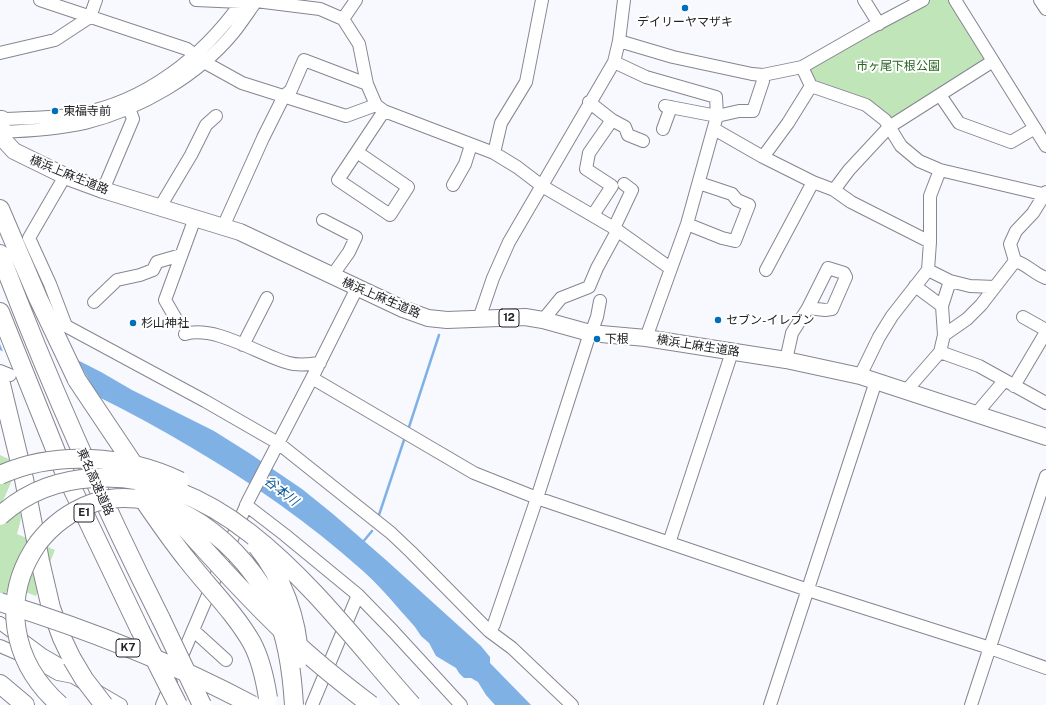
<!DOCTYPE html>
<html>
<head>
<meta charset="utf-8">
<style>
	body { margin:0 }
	canvas { display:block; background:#f8f8ff }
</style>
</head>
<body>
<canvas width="1046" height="705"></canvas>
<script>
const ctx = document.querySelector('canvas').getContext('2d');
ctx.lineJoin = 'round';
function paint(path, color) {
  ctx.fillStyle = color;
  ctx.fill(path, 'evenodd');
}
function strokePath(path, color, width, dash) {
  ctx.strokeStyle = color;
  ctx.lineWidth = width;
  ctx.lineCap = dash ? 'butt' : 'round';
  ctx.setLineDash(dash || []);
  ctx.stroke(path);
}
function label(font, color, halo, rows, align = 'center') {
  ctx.font = font + ' "Public Sans","Noto Sans JP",sans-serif';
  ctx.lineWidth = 4;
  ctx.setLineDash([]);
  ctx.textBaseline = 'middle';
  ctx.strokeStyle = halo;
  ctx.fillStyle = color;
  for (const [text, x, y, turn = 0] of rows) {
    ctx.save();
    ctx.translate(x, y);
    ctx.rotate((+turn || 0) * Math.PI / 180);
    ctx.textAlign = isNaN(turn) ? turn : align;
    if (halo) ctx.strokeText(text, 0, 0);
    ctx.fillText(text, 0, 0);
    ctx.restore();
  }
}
const green = new Path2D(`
	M923,0h32l38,61 -104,66 -4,-7 -74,-34 -9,-19z
	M0,455l19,9 -16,37c20,13 21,9 14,33l38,16 -19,46 -27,-10 -9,19z`);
const water = new Path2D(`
	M0,327l48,18 53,27 31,18 82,41 35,22 53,36 31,25 53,46 95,86 9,11v6l41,42h-36l-9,-10 -8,-13 -7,-4h-7l-5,-5 -3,-5 -20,-12 -7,-13 -8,-7 -6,-9c-17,-19 -33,-39 -52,-56 -106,-95 -234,-163 -363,-221z`);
const pier = new Path2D(`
	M0,325l49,18 27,14 24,43 -49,-25 -47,-21 -4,-10z`);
const stream = new Path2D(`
	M409,427l30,-92
	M379,515l25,-75
	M362,543l10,-12`);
const minor = new Path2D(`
	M40,0l147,49 17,13 38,21 104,33 30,-11
	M196,0l45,2 15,-1 64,8 23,10 16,25 8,40 9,21 8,6 110,42 23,14 25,19 72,42 56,40
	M864,0l15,24
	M955,0l91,146
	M1040,0l6,9
	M343,19l13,-19
	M619,41l54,16 79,17 11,1 39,-8 70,-40 51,-27
	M0,53l55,-13 35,-23 6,-17
	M614,62l32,15 70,20 1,19 -52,-10
	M802,67l9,19 55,19 19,15 16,26 18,15 21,9 106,25
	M940,95l19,28 52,19 24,-14
	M589,102l23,18 13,7 3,8 15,6
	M2,119c25,-1 51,-1 76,-5 68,-12 126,-58 165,-114
	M663,129l8,-22
	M714,129l49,28 50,25 21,8 17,12 79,40 -2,28 -36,46 -13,21 -19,39
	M1,132c28,-1 57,-3 84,-9 55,-14 113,-47 149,-91 8,-10 15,-21 23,-32
	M357,152l51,35 -18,28 -52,-35 46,-69
	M494,153l7,-30 25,-41 16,-82
	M763,157l25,-34 23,-37
	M65,176l-36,62 21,46 16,42 139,75 73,42 113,90 20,19 78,79 23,17 60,57
	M453,185l12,-21 6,-19
	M103,190l30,-71 -4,-11
	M834,190l15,-20 40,-43 104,-66
	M1046,192l-13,21 -17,18 -6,13 5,17c12,3 19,13 31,17
	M160,207l31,-52 15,-30 10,-9
	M593,215l19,-29 -26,-17 3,-16 23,-33
	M323,220l33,17 -7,15 -17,24
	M687,224l35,14 13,3 14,-36 -12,-5 -5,-6 -33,-11
	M223,227l40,-89 21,-42 7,-6 13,-30 63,24
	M930,242v-46l10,-26
	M1015,261l-34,44 -14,14 -23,16 -4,17 39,14 67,37
	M766,270l47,-88
	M928,270l22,11 -8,25 2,29
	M950,281l20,5 25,1
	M915,286l27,20
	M94,302l23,-22 23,-5 13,-5 4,-8 24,-7
	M1023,317l23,13
	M176,319l-11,-19 30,-82
	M479,319l14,-41 16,-36 105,-180 5,-21 5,-41
	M543,320l18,-22 28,-11 8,-19 19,-35 -2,-5 18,-38 -8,-6
	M591,333l6,-16 3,-16
	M185,334c31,-9 74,21 104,29 10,3 21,1 31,0
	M646,338l41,-114 30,-108 22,-5h14l10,-30v-6
	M243,345l24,-47
	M786,360l6,-27 16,-25 20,-40 16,5 2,4 -14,32 -7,1 -17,-2
	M0,371l10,4
	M312,378l162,95 63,25 271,92 182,58 56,20
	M1014,386l32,-54
	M905,392l35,-40
	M976,414l28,-33
	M246,505l39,30 73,60 35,36 68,74
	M669,543l63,-191
	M0,623l43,32 19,11 11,11
	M193,630l33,30
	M489,631l3,-3 2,-4 43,-126 53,-165
	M0,646l37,16 21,12 15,3 48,28
	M179,663l69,-162 64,-123 45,-90
	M162,705l9,-22
	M312,705l46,-110
	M770,705l106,-324
	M971,705l75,-229`);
const major = new Path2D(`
	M0,119h2l-1,13 1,6 12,13 51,25 38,14 137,42 163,77 25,9 19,2 78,-3 18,3 47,13 56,5 140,22 74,16 186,61`);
const highway = new Path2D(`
	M0,209l38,89 39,82
	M0,254c47,124 101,246 161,365
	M0,312l63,157 77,161
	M0,380l24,99 16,82 11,47 11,30 10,21
	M0,684l25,21`);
const highwayBridge = new Path2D(`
	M77,380l61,91
	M0,475c55,-25 126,-20 180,6
	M141,496c15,22 30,44 47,65 21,27 47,52 64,82 9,17 13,36 16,55
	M172,513c37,42 74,83 115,122 26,25 55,48 84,70
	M0,516c26,-24 59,-36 93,-38 141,-9 236,135 319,227
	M257,546c25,31 41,73 42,113
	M0,602c86,27 172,60 252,103
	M161,619l41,86
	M140,630l38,75
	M72,659l12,20 20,26
	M60,705c-49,-43 -60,-108 -22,-162 14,-18 33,-32 55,-40 74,-24 154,44 182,108 13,29 17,62 19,94`);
const markers = [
	[685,8,4,"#006fba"],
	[55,111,4,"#006fba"],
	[718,320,4,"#006fba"],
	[133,323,4,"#006fba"],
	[597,339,4,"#006fba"]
];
const shields = [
	[509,318,20],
	[84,513,20],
	[128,648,24]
];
const shieldNames = [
	["12",509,318],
	["E1",84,513],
	["K7",128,648]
];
const poiNames = [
	["デイリーヤマザキ",685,22,"center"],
	["東福寺前",63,111],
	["セブン-イレブン",726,320],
	["杉山神社",141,323],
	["下根",605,339]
];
const parkNames = [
	["市ヶ尾下根公園",898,66]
];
const streetNames = [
	["横浜上麻生道路",69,175,22],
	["横浜上麻生道路",381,298,23],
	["横浜上麻生道路",698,346,9],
	["東名高速道路",95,482,66]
];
const waterNames = [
	["谷本川",281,491,38]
];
paint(green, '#bfe5b9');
paint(water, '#80b1e5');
paint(pier, '#f8f8ff');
strokePath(stream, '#80b1e5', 2.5);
strokePath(minor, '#868691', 14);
strokePath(major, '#868691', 18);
strokePath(highway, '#868691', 20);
strokePath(minor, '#fff', 12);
strokePath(major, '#fff', 16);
strokePath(highway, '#fff', 18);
strokePath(highwayBridge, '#868691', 20, []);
strokePath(highwayBridge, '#fff', 18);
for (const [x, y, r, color] of markers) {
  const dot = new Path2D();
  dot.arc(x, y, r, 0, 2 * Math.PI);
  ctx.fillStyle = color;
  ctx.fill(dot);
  strokePath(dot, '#fff', 1.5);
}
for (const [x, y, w] of shields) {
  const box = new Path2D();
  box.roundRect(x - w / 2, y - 9, w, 18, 3);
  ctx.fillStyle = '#fff';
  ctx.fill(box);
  strokePath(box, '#212126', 1);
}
label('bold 11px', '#212126', null, shieldNames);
label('12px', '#212126', '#fff', poiNames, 'left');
label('12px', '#286620', '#fff', parkNames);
label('12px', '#212126', '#fff', streetNames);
label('italic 13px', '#0e5997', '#fff', waterNames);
</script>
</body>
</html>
